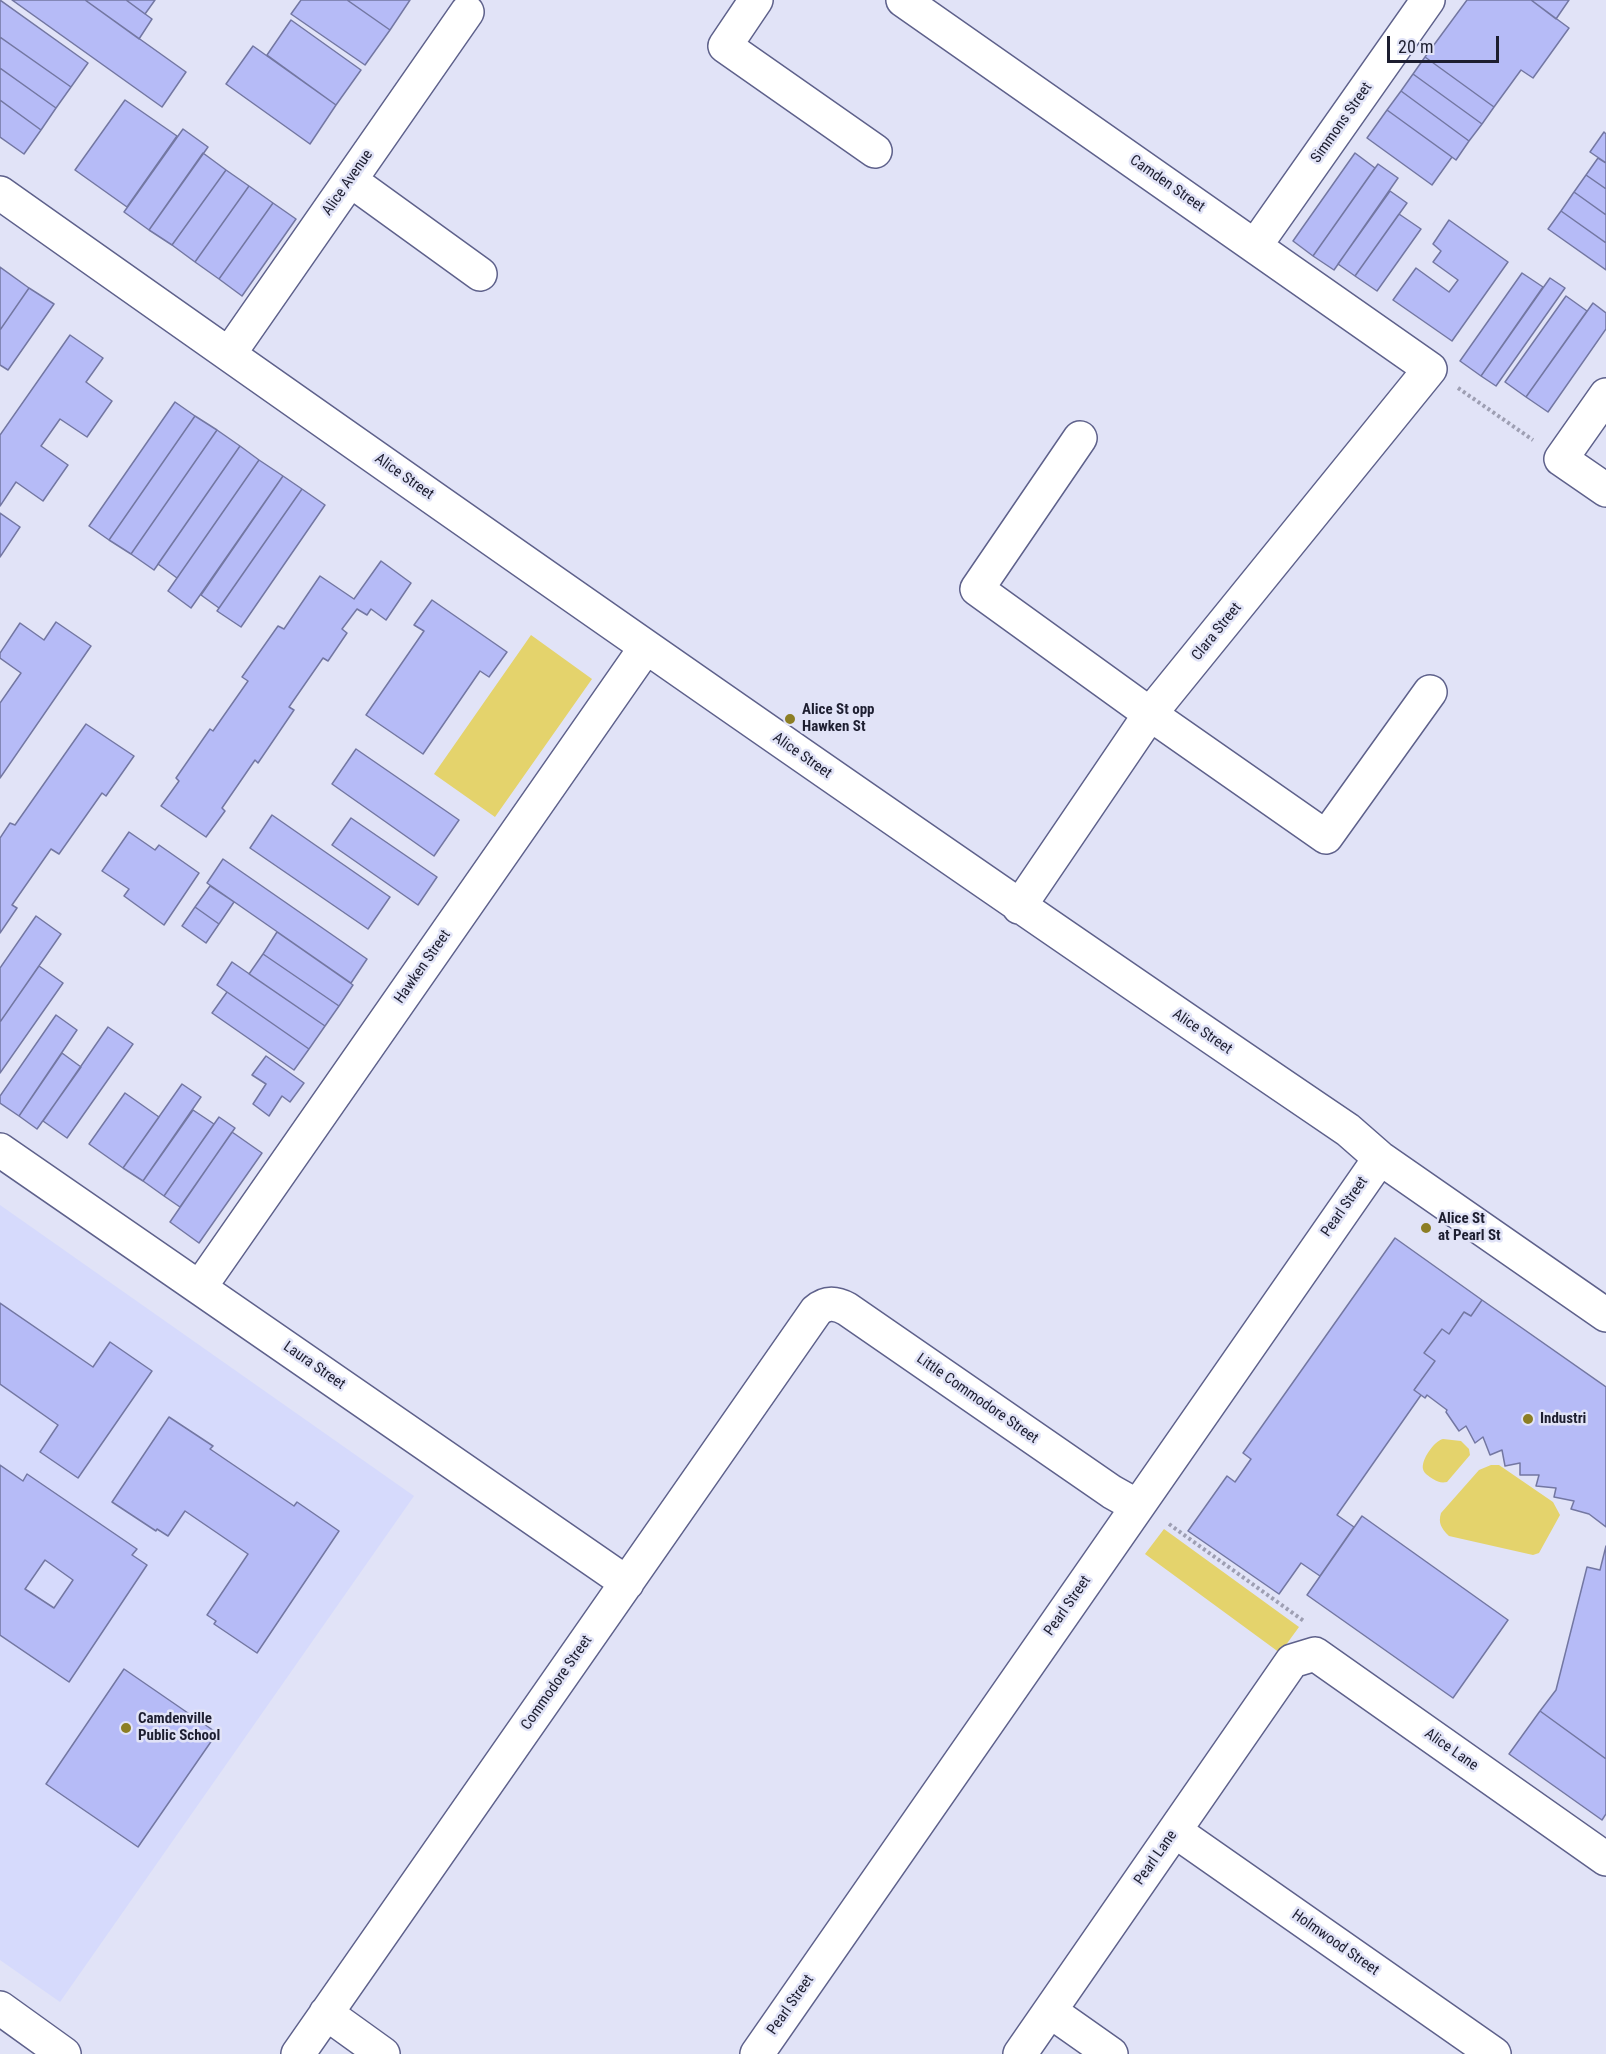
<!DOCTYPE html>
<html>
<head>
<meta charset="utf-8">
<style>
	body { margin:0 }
	#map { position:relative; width:1606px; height:2054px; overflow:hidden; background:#e1e3f7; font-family:"Roboto Condensed",sans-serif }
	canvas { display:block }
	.scale { position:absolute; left:1387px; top:36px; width:112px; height:27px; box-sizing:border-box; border:3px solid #1d1e30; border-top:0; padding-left:8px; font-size:18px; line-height:21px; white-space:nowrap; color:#1d1e30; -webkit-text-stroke:4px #e1e3f7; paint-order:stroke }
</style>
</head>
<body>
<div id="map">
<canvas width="1606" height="2054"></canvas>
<div class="scale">20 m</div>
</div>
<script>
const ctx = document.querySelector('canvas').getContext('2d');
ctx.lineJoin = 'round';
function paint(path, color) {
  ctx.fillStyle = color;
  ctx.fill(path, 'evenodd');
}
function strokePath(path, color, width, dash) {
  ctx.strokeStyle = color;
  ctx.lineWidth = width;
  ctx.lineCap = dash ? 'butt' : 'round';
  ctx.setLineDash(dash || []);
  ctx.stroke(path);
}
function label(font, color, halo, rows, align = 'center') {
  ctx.font = font + ' "Roboto Condensed",sans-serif';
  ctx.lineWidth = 5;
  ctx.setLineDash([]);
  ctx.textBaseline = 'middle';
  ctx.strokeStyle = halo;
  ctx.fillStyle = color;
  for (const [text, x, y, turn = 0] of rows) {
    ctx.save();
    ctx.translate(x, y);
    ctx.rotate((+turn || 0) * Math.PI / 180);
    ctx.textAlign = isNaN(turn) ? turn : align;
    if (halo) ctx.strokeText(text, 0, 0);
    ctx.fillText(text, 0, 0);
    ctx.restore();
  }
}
const built = new Path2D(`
	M0,1205l414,291 -354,506 -60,-42z`);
const green = new Path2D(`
	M531,635l61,44 -97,138 -61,-43z
	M1443,1439l18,2 8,8 1,6 -23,27c-6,1 -9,0 -14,-3 -4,-3 -9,-5 -10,-10 -2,-9 11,-28 20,-30z
	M1491,1465h8l54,37 7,13 -21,38 -6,2 -84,-19c-8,-8 -11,-13 -8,-23l38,-43z
	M1164,1529l135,98 -19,26 -135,-99z`);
const building = new Path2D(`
	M0,0l88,63 -17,24 -71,-50z
	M12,0h73l101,72 -24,35z
	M85,0h41l26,19 -13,20z
	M126,0h29l-10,14z
	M301,0h46l43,30 -25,35 -74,-51z
	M347,0h63l-20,30z
	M1467,0h64l38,28 -36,50 -12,-8 -27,37 -69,-50z
	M1531,0h38l-13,19z
	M291,20l70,50 -25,35 -69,-50z
	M0,37l71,50 -15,21 -56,-40z
	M253,46l83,59 -26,39 -84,-60z
	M1425,57l69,50 -12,17 -69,-50z
	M0,68l56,40 -15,22 -41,-30z
	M1413,74l69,50 -13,17 -68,-50z
	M1401,91l68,50 -13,19 -69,-50z
	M0,100l41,30 -17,24 -24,-17z
	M125,100l52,36 -50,71 -52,-37z
	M1387,110l65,47 -20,28 -65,-47z
	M183,129l25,18 -59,83 -25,-18z
	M1604,132l2,2v29l-16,-11z
	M203,153l23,17 -54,75 -23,-15z
	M1355,153l20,15 -62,88 -20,-15z
	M1598,158l8,5v26l-20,-14z
	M1378,164l20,14 -64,92 -21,-14z
	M226,170l23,16 -54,76 -23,-17z
	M1586,175l20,14v26l-32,-23z
	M249,186l24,17 -54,76 -24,-17z
	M1390,191l17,12 -52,73 -17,-12z
	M1574,192l32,23v28l-45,-32z
	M273,203l23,16 -54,77 -23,-17z
	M1561,211l45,32v27l-58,-41z
	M1399,214l22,15 -44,62 -22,-15z
	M1449,220l59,42 -56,79 -59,-41 23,-32 33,24 9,-12 -25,-18 8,-11 -8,-7z
	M0,267l29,21 -29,42z
	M1522,273l21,14 -62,89 -21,-15z
	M1550,278l15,10 -69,98 -15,-10z
	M29,288l25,16 -46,66 -8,-5v-35z
	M1566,296l21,15 -61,86 -21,-15z
	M1593,303l13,10v16l-58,83 -22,-15z
	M70,335l33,23 -17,24 26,19 -25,36 -27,-18 -19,27 27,19 -25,36 -27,-19 -16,24v-71z
	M175,402l20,14 -86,124 -20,-14z
	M195,416l22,14 -86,124 -22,-14z
	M217,430l23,16 -86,124 -23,-16z
	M240,446l19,14 -82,118 -19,-14z
	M259,460l24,16 -92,132 -23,-17z
	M283,476l19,13 -83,119 -18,-13z
	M302,489l23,16 -84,122 -24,-16z
	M0,513l20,14 -20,30z
	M381,561l30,22 -25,37 -15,-11 -4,6 -10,-6 -15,20 5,4 -19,28 -5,-3 -34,49 5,3 -36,53 -3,-3 -33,48 3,3 -19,26 -45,-31 18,-25 -3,-3 34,-49 3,2 35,-50 -6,-4 36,-51 6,3 36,-53 34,23z
	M432,600l75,52 -18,25 -9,-6 -57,83 -57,-39 58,-84 -10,-6z
	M56,622l35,24 -91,132v-75l21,-30 -21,-15v-5l20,-30 24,17z
	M86,724l48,32 -28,40 -4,-3 -43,61 -8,-5 -39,56 5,3 -17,25v-95l10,-15 5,2z
	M356,749l103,71 -25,36 -102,-72z
	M272,815l118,82 -22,32 -118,-81z
	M351,818l86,59 -19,28 -86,-60z
	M129,832l26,18 4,-5 40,28 -35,52 -40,-29 5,-7 -27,-18z
	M223,859l144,100 -16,24 -144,-100z
	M210,886l24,16 -15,22 -24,-17z
	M195,907l24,17 -13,19 -24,-17z
	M36,916l25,18 -61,88v-54z
	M277,932l76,53 -14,21 -76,-52z
	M263,954l76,52 -14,20 -76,-52z
	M232,962l93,64 -16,23 -92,-64z
	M39,966l24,17 -63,90v-51z
	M227,992l82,57 -15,21 -82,-57z
	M56,1015l21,15 -58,86 -19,-13v-7z
	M108,1027l25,17 -66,94 -24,-17z
	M62,1053l19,14 -44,62 -18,-13z
	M266,1056l38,27 -14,19 -8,-6 -13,20 -16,-12 13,-20 -14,-9z
	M182,1084l19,13 -58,84 -20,-13z
	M125,1093l34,24 -36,51 -34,-24z
	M193,1110l21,14 -50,72 -21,-15z
	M219,1117l16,11 -55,79 -16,-11z
	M232,1132l30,21 -63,90 -29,-21z
	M1395,1238l87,62 -11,16 -7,-4 -15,22 -7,-5 -18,24 11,8 -21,29 7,5 -84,120 17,12 -34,49 -19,-13 -22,31 -91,-63 39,-55 8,6 16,-23 -8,-6z
	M1482,1300l124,87v140l-17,-13 -18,-5 3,-8 -20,-4 2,-9 -20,-2 3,-11h-19v-12l-15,3 -3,-16 -12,5 -7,-18 -8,6 -9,-17 -7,5 -13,-19 1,-2 -20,-15 -2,3 -11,-8 21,-29 -11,-8 18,-24 7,5 15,-22 7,4z
	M0,1303l93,64 17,-25 42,29 -74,107 -38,-26 18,-27 -58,-41z
	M169,1417l44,29 -3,3 84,57 3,-4 42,29 -82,122 -43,-29 2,-3 -9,-6 41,-61 -63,-43 -17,25 -11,-7 -1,2 -44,-29z
	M0,1465l23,16 4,-7 110,75 -5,6 15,10 -78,117 -69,-47zM45,1560l28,20 -19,28 -29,-19z
	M1362,1516l146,104 -55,78 -146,-103z
	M1606,1546v213l-66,-48 16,-21 31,-123 13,3z
	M124,1669l93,64 -79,114 -92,-63z
	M1540,1711l66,48v55l-4,6 -93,-66z`);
const path = new Path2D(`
	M1458,388l75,52
	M1169,1524l135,97`);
const minor = new Path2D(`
	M756,0l-31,46 150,105
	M903,0l527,369 -280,345 -131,193
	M350,180l130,94
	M0,193c447,316 895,630 1348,937l32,28 226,157
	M1255,246l173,-246
	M229,354l238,-342
	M1606,395l-45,64 45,31
	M1080,438l-103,151 173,125 176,123 104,-145
	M0,1150l627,433
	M200,1287l446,-640
	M1175,1831l319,223
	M0,2008l64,46
	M1050,2011l61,43
	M326,2013l57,41
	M298,2054l518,-743c10,-9 20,-8 31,-2l265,183 25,14
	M757,2054l623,-896
	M1020,2054l272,-393 23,-7 291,205`);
const markers = [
	[790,719,6,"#8c7e24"],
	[1426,1228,6,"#8c7e24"],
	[1528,1419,6,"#8c7e24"],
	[126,1728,6,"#8c7e24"]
];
const streetNames = [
	["Simmons Street",1342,123,-55],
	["Alice Avenue",348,183,-55],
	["Camden Street",1167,184,35],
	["Alice Street",404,477,35],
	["Clara Street",1217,632,-51],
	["Alice Street",802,756,35],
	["Hawken Street",423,967,-55],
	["Alice Street",1202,1032,34],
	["Pearl Street",1345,1207,-55],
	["Laura Street",314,1366,35],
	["Little Commodore Street",977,1399,35],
	["Pearl Street",1068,1606,-55],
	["Commodore Street",557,1683,-55],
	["Alice Lane",1451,1750,35],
	["Pearl Lane",1156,1858,-55],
	["Holmwood Street",1335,1943,35],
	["Pearl Street",791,2005,-55]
];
const poiNames = [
	["Alice St opp",802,710],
	["Hawken St",802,727],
	["Alice St",1438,1219],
	["at Pearl St",1438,1236],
	["Industri",1540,1419],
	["Camdenville",138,1719],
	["Public School",138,1736]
];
paint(built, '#d6dafc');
paint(green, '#e4d36c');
paint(building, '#b6bbf7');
strokePath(building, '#7377a2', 1.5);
strokePath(minor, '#5e618b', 36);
strokePath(path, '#9e9fb3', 4, [3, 3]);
strokePath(minor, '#fff', 33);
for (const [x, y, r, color] of markers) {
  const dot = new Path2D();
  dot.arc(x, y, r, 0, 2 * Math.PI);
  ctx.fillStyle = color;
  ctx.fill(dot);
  strokePath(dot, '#e1e3f7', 2);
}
label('15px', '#1d1e30', '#e1e3f7', streetNames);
label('bold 15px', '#1d1e30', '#e1e3f7', poiNames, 'left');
</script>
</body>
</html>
